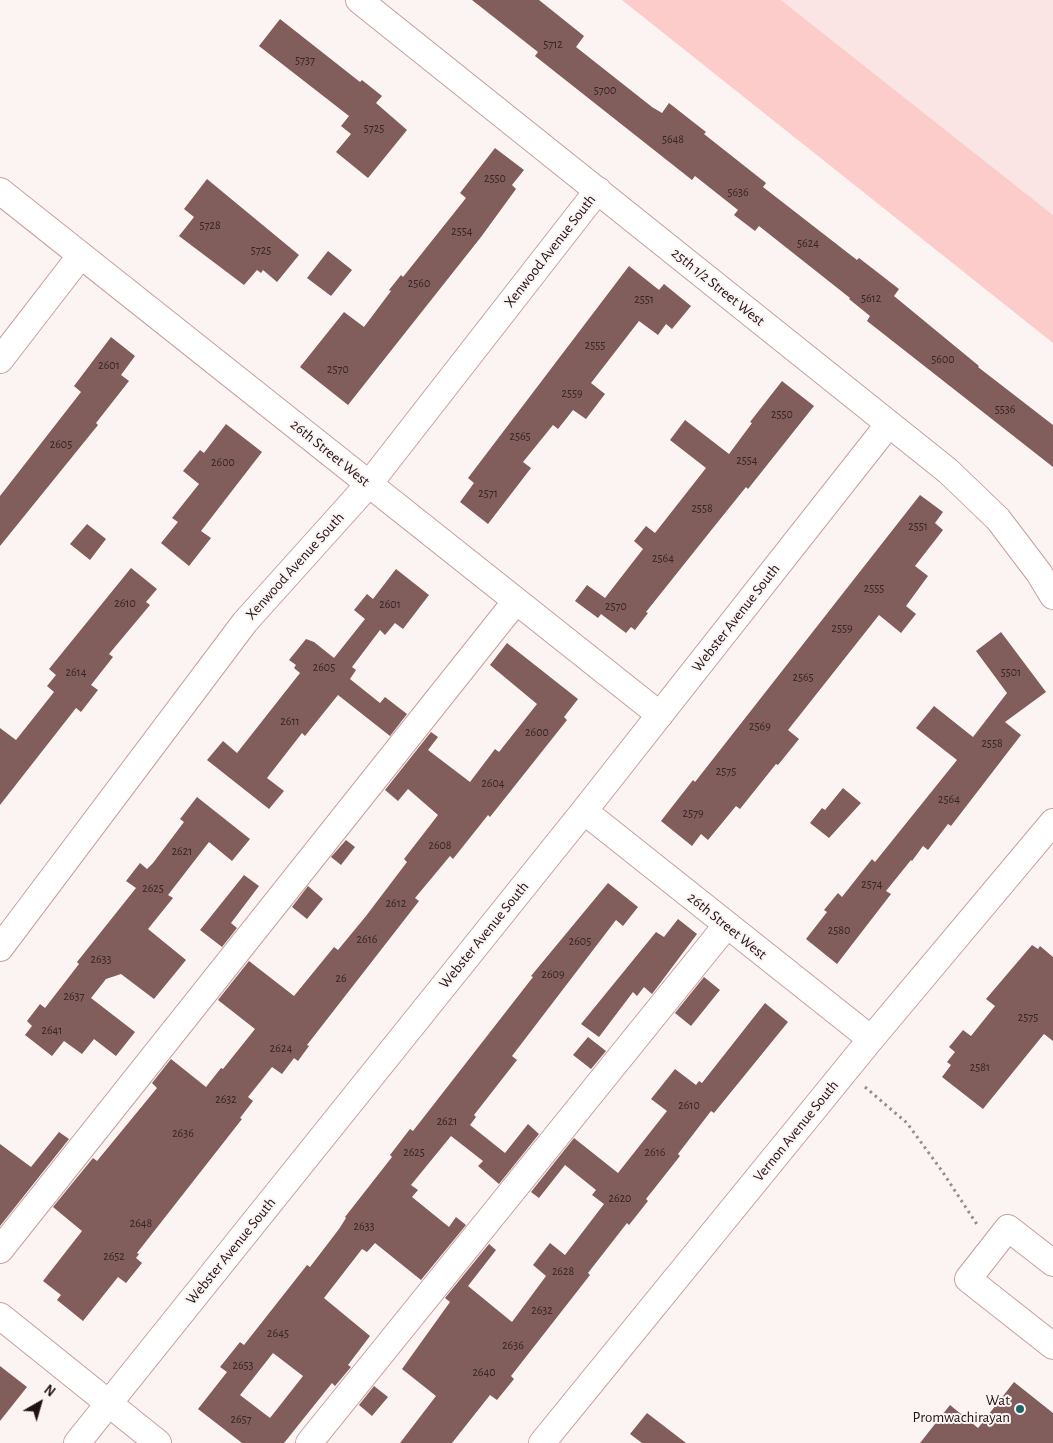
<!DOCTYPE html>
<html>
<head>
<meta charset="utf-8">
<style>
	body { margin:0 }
	#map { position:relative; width:1053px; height:1443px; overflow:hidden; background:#fcf3f3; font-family:"Alegreya Sans",sans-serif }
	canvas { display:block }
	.north { position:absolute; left:15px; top:1378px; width:50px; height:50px; -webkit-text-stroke:4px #fcf3f3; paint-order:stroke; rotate:38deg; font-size:14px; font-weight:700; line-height:20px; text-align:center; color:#201212 }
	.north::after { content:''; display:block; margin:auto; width:18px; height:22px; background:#201212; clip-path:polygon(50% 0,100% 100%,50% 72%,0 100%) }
</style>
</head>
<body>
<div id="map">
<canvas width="1053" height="1443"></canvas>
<div class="north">N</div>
</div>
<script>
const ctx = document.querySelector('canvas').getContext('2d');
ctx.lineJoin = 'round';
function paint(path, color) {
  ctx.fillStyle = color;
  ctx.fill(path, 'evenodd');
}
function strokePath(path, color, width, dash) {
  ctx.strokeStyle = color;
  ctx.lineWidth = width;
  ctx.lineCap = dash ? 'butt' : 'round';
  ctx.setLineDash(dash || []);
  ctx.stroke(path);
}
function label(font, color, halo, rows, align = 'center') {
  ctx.font = font + ' "Alegreya Sans",sans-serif';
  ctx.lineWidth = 4;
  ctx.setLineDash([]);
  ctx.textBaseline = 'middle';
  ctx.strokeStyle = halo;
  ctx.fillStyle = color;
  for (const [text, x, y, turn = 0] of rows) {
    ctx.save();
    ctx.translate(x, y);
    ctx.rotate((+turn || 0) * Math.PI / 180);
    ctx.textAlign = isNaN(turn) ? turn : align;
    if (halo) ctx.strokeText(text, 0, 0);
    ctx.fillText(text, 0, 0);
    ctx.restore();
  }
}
const built = new Path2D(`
	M781,0h272v215z`);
const green = new Path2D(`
	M622,0h159l272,215v128z`);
const building = new Path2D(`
	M472,0h67l45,36 -8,11 76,60 10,6 7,-10 37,29 -2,2 62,49 -3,4 94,73 2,-2 40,31 -5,7 85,70 -1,1 75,58v42l-186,-146 3,-5 -21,-17 1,-1 -91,-72 -4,5 -21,-16 4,-5 -43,-34 -3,4 -157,-124 3,-4z
	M280,19l80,63 2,-2 20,16 -6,7 31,27 -39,48 -32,-26 15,-18 -10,-8 8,-10 -90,-70z
	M495,148l29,22 -12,15 4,4 -35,48 -133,168 -48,-38 44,-55 20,15 27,-36 -2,-1 12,-15 2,2 63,-79 -6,-5z
	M207,179l92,76 -22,27 -14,-12 -2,3 -4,-3 -13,15 -65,-49 15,-19 -10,-8z
	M328,251l24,19 -21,26 -24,-18z
	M629,266l30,24 5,-6 27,22 -19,23 -6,-5 -8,11 -19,-14 -48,62 14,11 -19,25 -13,-9 -15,19 -5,-4 -30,37 8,6 -43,56 -28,-22 14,-19 -6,-5z
	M111,337l24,19 -14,19 8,6 -33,42 2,2 -98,121v-50l81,-104 -7,-6z
	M782,381l32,25 -66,83 -2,-2 -33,41 -67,84 2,1 -13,17 -4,-3 -5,6 -25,-19 -3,4 -23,-17 12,-16 18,13 38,-49 -9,-8 12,-15 9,7 51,-65 -36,-28 15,-20 44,34 23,-31 -2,-1z
	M226,424l36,28 -61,79 10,7 -22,28 -28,-23 17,-21 -6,-4 27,-34 -16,-13 17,-21 4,3z
	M920,495l23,17 -8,11 8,7 -28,36 13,10 -22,30 10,8 -15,19 -22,-18 -91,115 11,9 -21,26 -2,-1 -36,45 -4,-3 -28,34 -7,-6 -9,12 -31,-25 32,-41 2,2z
	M87,524l19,15 -16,21 -20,-16z
	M131,568l26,21 -11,13 4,3 -41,49 4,3 -22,28 7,5 -17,22 -5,-4 -76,97v-77l16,12 38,-48 -7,-6 9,-11 -7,-6z
	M396,569l33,26 -26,34 -8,-6 -10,12 -5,-5 -28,37 4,3 -6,9 30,24 5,-6 22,17 -17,22 -52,-41 -33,41 -3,-3 -35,45 17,13 -15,18 -62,-49 16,-19 14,12 63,-80 -6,-5 2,-3 -7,-5 17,-21 8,3 20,16 31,-39 -11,-9 13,-16 6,5z
	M1001,632l45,60 -41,30 16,13 -70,91 -3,-2 -20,26 -5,-4 -11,15 -1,-1 -25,31 5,3 -54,70 -31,-25 21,-27 -3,-2 14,-17 4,4 30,-38 3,3 82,-102 -41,-32 18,-22 39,31 34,-44 -31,-42z
	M507,643l71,56 -14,18 3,3 -77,97 -2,-2 -35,44 -3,-3 -35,42 4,3 -112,144 2,1 -11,15 -4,-3 -12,16 -10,-7 -24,30 5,4 -13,17 2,1 -105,134 2,1 -3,4 6,5 -16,20 -8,-6 -35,44 -26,-21 4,-5 -18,-14 39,-50 -29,-24 40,-49 4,3 60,-73 -5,-5 19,-24 35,28 15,-19 2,1 32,-40 -37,-29 31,-39 45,35 40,-49 4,3 28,-34 41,-54 -3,-3 34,-44 -30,-26 -10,12 -13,-11 46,-58 7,5 -10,13 42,32 25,-33 4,3 38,-48 -47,-39z
	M843,788l18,15 -32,35 -19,-15 12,-15 3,2z
	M197,797l53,42 -18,22 -23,-19 -41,53 5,3 -25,31 38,31 -32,39 -33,-25 -15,5 -15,19 44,34 -19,24 -22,-17 -12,15 -18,-13 -12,15 -27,-21 7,-9 -5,-5 13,-17 5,4 34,-44 -2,-2 59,-74 -10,-7 14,-18 7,6 6,-6 31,-41 -4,-3z
	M346,840l9,7 -14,18 -10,-8z
	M244,875l15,11 -28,37 6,5 -15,19 -22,-17z
	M608,883l30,24 -15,19 -7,-6 -104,136 5,4 -43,55 2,2 -6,8 35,28 23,-29 11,10 -40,50 -21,-18 5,-5 -32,-25 -40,49 7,5 -6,7 37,30 7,-10 10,8 -45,55 -46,-37 -8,9 -5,-3 -38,49 46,38 -22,29 3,2 -16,19 -3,-3 -48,60h-42l-44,-34 29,-37 -7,-5 20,-25 4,3 63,-80 3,2 29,-38 7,-11 -1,-1 47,-60 -2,-2 20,-26 3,2 120,-154 -2,-1zM273,1353l30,23 -33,42 -30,-23z
	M308,886l15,13 -16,20 -15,-12z
	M678,919l19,15 -45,60 -8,-7 -7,9 -4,-4 -34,45 -18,-13 75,-92 8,5z
	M1032,945l6,4 2,-3 13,11v84l-9,-7 -61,75 -41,-32 9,-12 -4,-3 8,-10 -6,-5 14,-17 8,6 24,-30 -9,-7z
	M704,977l16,13 -29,36 -16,-13z
	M765,1003l23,19 -74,91 -3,-2 -33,43 2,2 -34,43 2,2 -19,24 -2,-2 -39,50 2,2 -79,101 3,3 -17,21 -7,-5 -38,48h-52l36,-47 -34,-27 48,-67 -5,-4 44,-54 7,6 -28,36 44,36 34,-46 -13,-11 17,-22 15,12 39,-51 -12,-9 4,-5 -31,-25 -26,33 -8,-6 43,-54 44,35 49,-62 -16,-12 24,-30 21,16 3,-4 3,2z
	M588,1037l18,14 -15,18 -18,-14z
	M59,1132l10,7 -69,87v-82l31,23z
	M0,1366l27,21 -27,34z
	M1014,1382l39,31v30h-133l30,-38 28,23z
	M374,1386l14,11 -16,19 -13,-11z
	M647,1413l39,30h-44l-12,-9z`);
const path = new Path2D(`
	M865,1087l42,36 35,48 36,55`);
const minor = new Path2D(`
	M359,0l589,471 50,48 41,54 14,23
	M0,191l660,524
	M0,360l81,-105
	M584,811l287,228
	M0,948l245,-326 124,-138 229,-294
	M0,1250l516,-649
	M1053,1263l-45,-35 -40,51 85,67
	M0,1316l158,127
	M77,1443l507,-632 304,-386
	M309,1443l417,-517
	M542,1443l329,-404 182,-217`);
const markers = [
	[1020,1409,5,"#1a676b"]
];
const numberNames = [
	["5712",553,44],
	["5737",305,60],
	["5700",605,90],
	["5725",374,128],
	["5648",673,139],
	["2550",495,178],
	["5636",738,192],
	["5728",210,225],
	["2554",462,231],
	["5624",808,243],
	["5725",261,250],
	["2560",419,283],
	["5612",871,298],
	["2551",644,299],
	["2555",595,345],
	["5600",943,359],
	["2601",109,365],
	["2570",338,369],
	["2559",572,393],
	["5536",1005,409],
	["2550",782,414],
	["2565",520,436],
	["2605",61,444],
	["2554",747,460],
	["2600",223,462],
	["2571",488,493],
	["2558",702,508],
	["2551",918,526],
	["2564",663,558],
	["2555",874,588],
	["2610",125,603],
	["2601",390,604],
	["2570",616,606],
	["2559",842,628],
	["2605",324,667],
	["2614",76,672],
	["5501",1011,672],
	["2565",803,677],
	["2611",290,721],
	["2569",760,726],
	["2600",537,732],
	["2558",992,743],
	["2575",726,771],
	["2604",493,783],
	["2564",949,799],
	["2579",693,813],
	["2608",440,845],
	["2621",182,851],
	["2574",872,884],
	["2625",153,888],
	["2612",396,903],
	["2580",839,930],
	["2616",367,939],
	["2605",580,941],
	["2633",101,959],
	["2609",553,974],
	["26",341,978],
	["2637",74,996],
	["2575",1028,1017],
	["2641",52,1030],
	["2624",281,1048],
	["2581",980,1067],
	["2632",226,1099],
	["2610",689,1105],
	["2621",447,1121],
	["2636",183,1133],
	["2625",414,1152],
	["2616",655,1152],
	["2620",620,1198],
	["2648",141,1223],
	["2633",364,1226],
	["2652",114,1256],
	["2628",563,1271],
	["2632",542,1310],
	["2645",278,1333],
	["2636",513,1345],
	["2653",243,1365],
	["2640",484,1372],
	["2657",241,1419]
];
const streetNames = [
	["Xenwood Avenue South",550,251,-52],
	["25th 1/2 Street West",718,287,39],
	["26th Street West",330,453,39],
	["Xenwood Avenue South",295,566,-48],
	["Webster Avenue South",736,618,-52],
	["26th Street West",727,926,39],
	["Webster Avenue South",484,935,-51],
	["Vernon Avenue South",796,1131,-51],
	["Webster Avenue South",231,1251,-51]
];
const poiNames = [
	["Wat",1010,1400],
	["Promwachirayan",1010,1417]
];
paint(built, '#fae5e4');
paint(green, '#fbccca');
paint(building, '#815d5c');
strokePath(minor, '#c79f9e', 28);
strokePath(path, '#978b8b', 3, [2.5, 4]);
strokePath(minor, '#fff', 26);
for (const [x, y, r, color] of markers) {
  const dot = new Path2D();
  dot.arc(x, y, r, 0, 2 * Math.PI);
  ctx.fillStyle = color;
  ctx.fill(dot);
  strokePath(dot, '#fcf3f3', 2);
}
label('12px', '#382524', null, numberNames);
label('15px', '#201212', '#fcf3f3', streetNames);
label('15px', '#201212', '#fcf3f3', poiNames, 'right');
</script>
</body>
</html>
